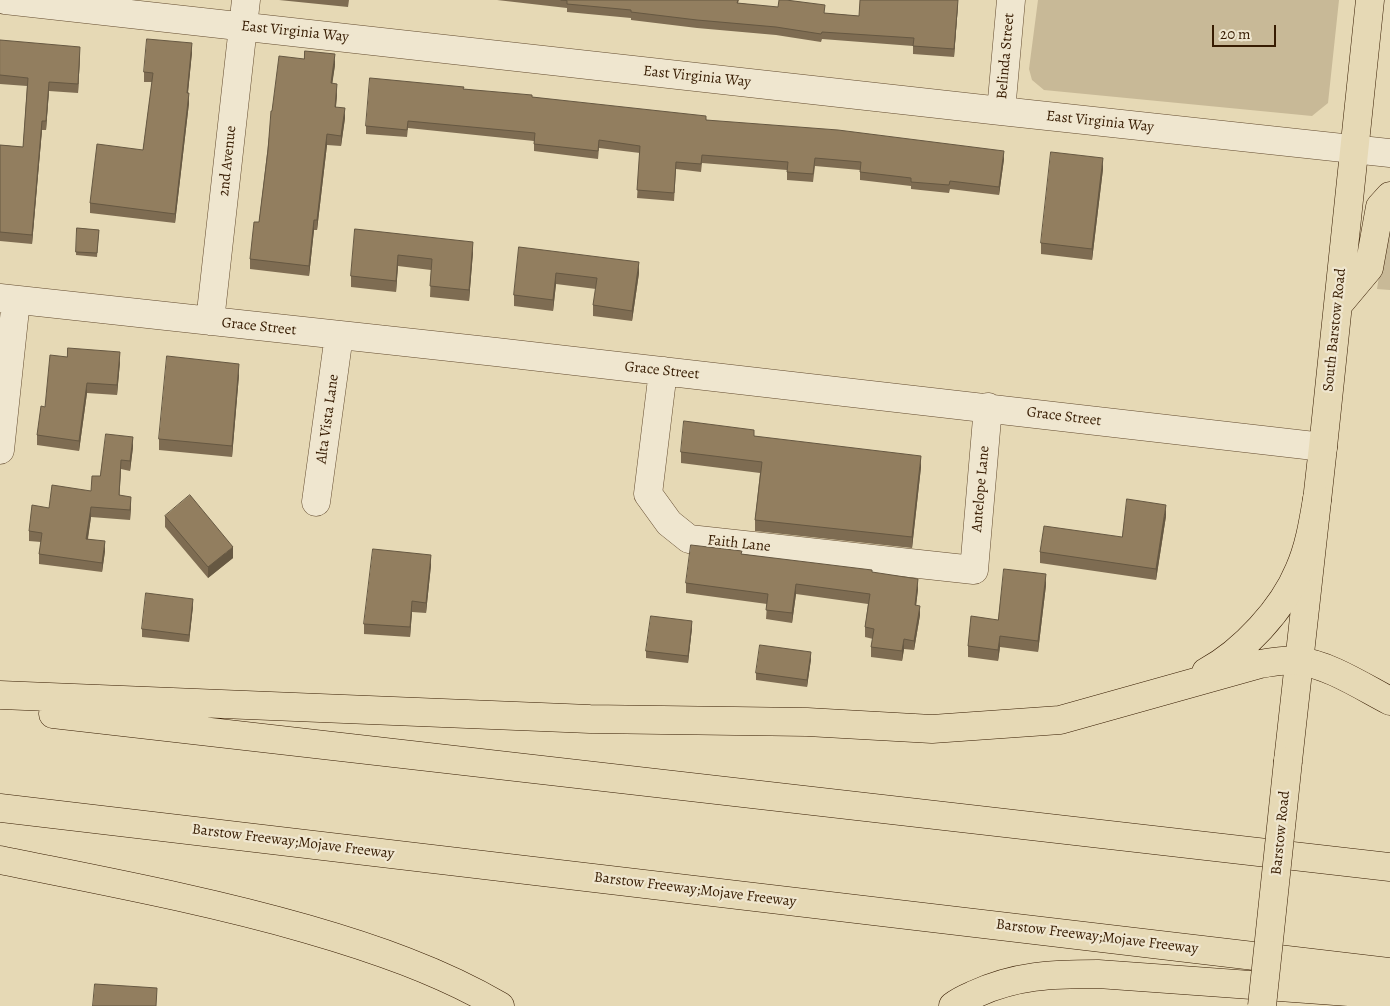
<!DOCTYPE html>
<html>
<head>
<meta charset="utf-8">
<style>
	body { margin:0 }
	#map { position:relative; width:1390px; height:1006px; overflow:hidden; background:#e6d9b5; font-family:Alegreya,serif }
	canvas { display:block }
	.scale { position:absolute; left:1212px; top:25px; width:64px; height:22px; box-sizing:border-box; border:2px solid #371c02; border-top:0; padding-left:6px; font-size:15px; line-height:18px; white-space:nowrap; color:#371c02; -webkit-text-stroke:4px #efe6cf; paint-order:stroke }
</style>
</head>
<body>
<div id="map">
<canvas width="1390" height="1006"></canvas>
<div class="scale">20 m</div>
</div>
<script>
const ctx = document.querySelector('canvas').getContext('2d');
ctx.lineJoin = 'round';
function paint(path, color) {
  ctx.fillStyle = color;
  ctx.fill(path, 'evenodd');
}
function strokePath(path, color, width, dash) {
  ctx.strokeStyle = color;
  ctx.lineWidth = width;
  ctx.lineCap = dash ? 'butt' : 'round';
  ctx.setLineDash(dash || []);
  ctx.stroke(path);
}
function label(font, color, halo, rows, align = 'center') {
  ctx.font = font + ' Alegreya,serif';
  ctx.lineWidth = 4.5;
  ctx.setLineDash([]);
  ctx.textBaseline = 'middle';
  ctx.strokeStyle = halo;
  ctx.fillStyle = color;
  for (const [text, x, y, turn = 0] of rows) {
    ctx.save();
    ctx.translate(x, y);
    ctx.rotate((+turn || 0) * Math.PI / 180);
    ctx.textAlign = isNaN(turn) ? turn : align;
    if (halo) ctx.strokeText(text, 0, 0);
    ctx.fillText(text, 0, 0);
    ctx.restore();
  }
}
const green = new Path2D(`
	M1038,0h301l-11,103 -16,13 -268,-26 -12,-10 -3,-11z
	M1390,205v85l-13,-1z`);
const minor = new Path2D(`
	M5,0l996,111 389,42
	M1001,111l10,-111
	M0,298l496,54 827,95
	M210,321l36,-321
	M663,371l-15,123 21,29 20,16 285,31 14,-163
	M0,450l16,-150
	M316,502l23,-167`);
const major = new Path2D(`
	M1338,305l31,-37 11,-61 10,-11
	M1288,761l35,-314 47,-447`);
const highway = new Path2D(`
	M1206,672c37,-20 77,-63 93,-102 10,-22 14,-47 18,-71
	M0,695l590,24 217,3 125,7 128,-9 200,-56c13,-2 25,-5 38,-3 30,3 65,26 92,40
	M53,714l1337,153
	M0,808l1390,164
	M0,860c103,21 206,40 307,69 66,19 133,42 193,77
	M953,1006c6,-5 13,-8 20,-11 42,-20 80,-21 125,-21l292,21`);
const majorBridge = new Path2D(`
	M1262,1006l26,-245`);
const wall = new Path2D(`
	M279,0h70l-1,7z
	M497,0h242l-1,3 87,10 34,3 99,-11 -4,52 -41,-3v-8l-91,-7 -1,3 -45,-7 -79,-7 -66,-8v-2l-64,-6v-4z
	M0,40l80,16 -2,37 -29,-2 -3,39h-4l-10,114 -32,-3v-96l23,2 4,-61 -27,-2z
	M192,52l-4,41 1,10 -14,120 -85,-10v-10l53,-53 9,-68h-8v-10z
	M335,65l-3,18 5,11 -1,13 9,11 -4,28 -14,-1 -10,85h-3l-5,46 -59,-7v-10l9,-37 13,-111z
	M464,89l68,8 472,62 -5,36 -49,-6 -1,4 -38,-4v-3l-51,-6v-10l-45,-4 -2,16 -26,-2v-10l-85,-7 -1,9 -25,-3 -2,32 -37,-3 3,-45 -41,-5 -1,11 -64,-8v-10l-126,-13 -1,9 -41,-3v-8z
	M1103,169l-11,91 -51,-6v-11z
	M77,228l22,2 -2,27 -21,-2z
	M355,229l118,23 -4,49 -39,-4 1,-27 -33,-4 -2,26 -45,-5v-11z
	M519,247l120,26 -7,48 -39,-5v-11l3,-16 -40,-5 -3,27 -39,-5v-11z
	M120,362l-3,33 -30,-2 -8,58 -42,-6v-10l8,-28z
	M239,375l-7,82 -73,-7v-11z
	M754,436l167,31 -9,81 -157,-17v-11l5,-47 -79,-10v-11z
	M133,447l-3,24 -9,-2 -2,26 12,11 -1,14 -39,-3 -3,22 17,12 -3,21 -63,-8v-10l2,-12 -12,-1v-10l20,-23 42,-17z
	M165,516l68,42 -25,20 -43,-51z
	M1166,516l-10,64 -116,-17v-11l82,-15z
	M742,554l130,18 46,17 -2,16 4,10 -6,35 -10,-1 -2,12 -31,-4v-10l2,-8 -8,-2v-10l3,-23 -72,-10 -4,29 -26,-4 1,-15 -81,-11v-10z
	M431,565l-5,48 -14,-1 -2,25 -46,-3v-10z
	M1046,585l-8,67 -38,-5 -2,14 -30,-4v-11l30,-26z
	M193,606l-4,36 -47,-5v-8z
	M692,628l-4,35 -42,-5v-7z
	M811,659l-4,28 -51,-7v-7z`);
const shadedWall = new Path2D(`
	M958,0v5l-4,52v-8z
	M192,43v9l-5,50v-9z
	M80,47v9l-2,37v-9z
	M335,54v11l-4,28v-10z
	M49,82v9l-3,39v-9z
	M337,84v10l-2,23v-10z
	M189,93v10l-14,120v-9z
	M345,108v10l-4,28v-10z
	M42,121v9l-10,114v-9z
	M327,134v11l-10,85v-10z
	M1004,151v8l-5,36v-8z
	M1103,158v11l-11,91v-11z
	M314,220v10l-5,46v-10z
	M473,242v10l-4,49v-11z
	M398,255v11l-2,26v-11z
	M639,262v11l-7,48v-10z
	M556,273v11l-3,27v-11z
	M120,352v10l-3,33v-10z
	M239,364v11l-7,82v-11z
	M87,383v10l-8,58v-10z
	M133,437v10l-3,24v-10z
	M921,456v11l-9,81v-11z
	M121,460v9l-2,36v-10z
	M131,497v9l-1,14v-10z
	M1166,505v11l-10,64v-11z
	M91,507v10l-5,32v-10z
	M105,541v10l-3,21v-9z
	M233,547v11l-25,20v-11z
	M431,555v10l-5,48v-10z
	M1046,574v11l-8,67v-11z
	M918,579v10l-3,26v-10z
	M796,584v10l-4,29v-10z
	M193,599v7l-4,36v-7z
	M412,601v11l-2,25v-10z
	M920,606v9l-6,35v-9z
	M692,621v7l-4,35v-7z
	M1000,636v11l-2,14v-11z
	M904,639v10l-2,12v-10z
	M811,652v7l-4,28v-7z`);
const building = new Path2D(`
	M561,0h177l-1,3 41,4 1,-7h7l39,5 -1,8 35,3 1,-16h98l-4,49 -41,-3 1,-8 -92,-6 -1,2 -45,-7 -79,-7 -66,-8v-2l-64,-6v-3z
	M147,39l45,4 -5,50h2l-14,121 -85,-11 7,-59 46,6 10,-77 -9,-1z
	M0,40l80,7 -2,37 -29,-2 -3,39h-4l-10,114 -32,-3v-87l23,2 5,-69 -28,-3z
	M305,51l30,3 -4,29 6,1 -2,23 10,1 -4,28 -14,-2 -10,86h-3l-5,46 -59,-7 4,-37h5l9,-72 3,-39h1l7,-55 25,3z
	M370,78l94,9 -1,2 69,6v2l174,19v4l132,10 166,21 -5,36 -49,-6 -1,4 -38,-3v-4l-51,-6 1,-10 -46,-4 -2,16 -26,-2 1,-10 -86,-7 -1,9 -25,-2 -2,31 -37,-3 3,-44 -41,-6 -1,11 -64,-7 1,-11 -127,-12 -1,9 -41,-4z
	M1051,152l52,6 -11,91 -51,-6z
	M77,228l22,2 -2,23 -21,-1z
	M355,229l118,13 -4,48 -39,-4 2,-27 -34,-4 -2,26 -45,-5z
	M519,247l120,15 -7,49 -39,-6 4,-27 -41,-5 -3,27 -39,-5z
	M68,348l52,4 -3,33 -30,-2 -8,58 -42,-6 4,-29 4,1 5,-52 17,2z
	M167,356l72,8 -7,82 -73,-7z
	M684,421l70,9v6l167,20 -9,81 -157,-17 7,-58 -81,-10z
	M106,434l27,3 -3,24 -9,-1 -2,35 12,2 -1,13 -39,-3 -5,32 19,2 -3,22 -63,-9 3,-21 -13,-2 3,-26 17,3 3,-23 39,6 1,-15h8z
	M190,495l43,52 -25,20 -43,-51z
	M1127,499l39,6 -10,64 -116,-17 4,-26 78,11z
	M691,545l51,6 -1,3 131,16v2l46,7 -3,26 5,1 -6,35 -10,-2 -2,12 -31,-4 3,-18 -9,-2 5,-33 -74,-10 -4,29 -26,-3 2,-16 -82,-11z
	M373,549l58,6 -5,48 -14,-2 -2,26 -46,-3z
	M1004,569l42,5 -8,67 -38,-5 -2,14 -30,-4 3,-30 27,4z
	M146,593l47,6 -4,36 -47,-6z
	M651,616l41,5 -4,35 -42,-5z
	M760,645l51,7 -4,28 -51,-7z
	M95,984l62,4 -1,18h-63z`);
const streetNames = [
	["East Virginia Way",295,32,6],
	["Belinda Street",1006,56,-85],
	["East Virginia Way",697,77,6],
	["East Virginia Way",1100,122,6],
	["2nd Avenue",228,161,-84],
	["Grace Street",259,327,6],
	["South Barstow Road",1335,330,-84],
	["Grace Street",662,371,6],
	["Grace Street",1064,417,7],
	["Alta Vista Lane",328,419,-82],
	["Antelope Lane",981,489,-85],
	["Faith Lane",739,544,6],
	["Barstow Road",1281,833,-84],
	["Barstow Freeway;Mojave Freeway",293,842,7],
	["Barstow Freeway;Mojave Freeway",695,890,7],
	["Barstow Freeway;Mojave Freeway",1097,937,7]
];
paint(green, '#c8b997');
strokePath(minor, '#634b2f', 29);
strokePath(major, '#371c02', 29);
strokePath(highway, '#371c02', 29);
strokePath(minor, '#efe6cf', 28);
strokePath(major, '#e6d9b5', 28);
strokePath(highway, '#e6d9b5', 28);
strokePath(majorBridge, '#371c02', 29, []);
strokePath(majorBridge, '#e6d9b5', 28);
paint(wall, '#7e6c52');
paint(shadedWall, '#665842');
paint(building, '#927e5f');
strokePath(building, '#665842', 1);
label('15px', '#371c02', '#efe6cf', streetNames);
</script>
</body>
</html>
